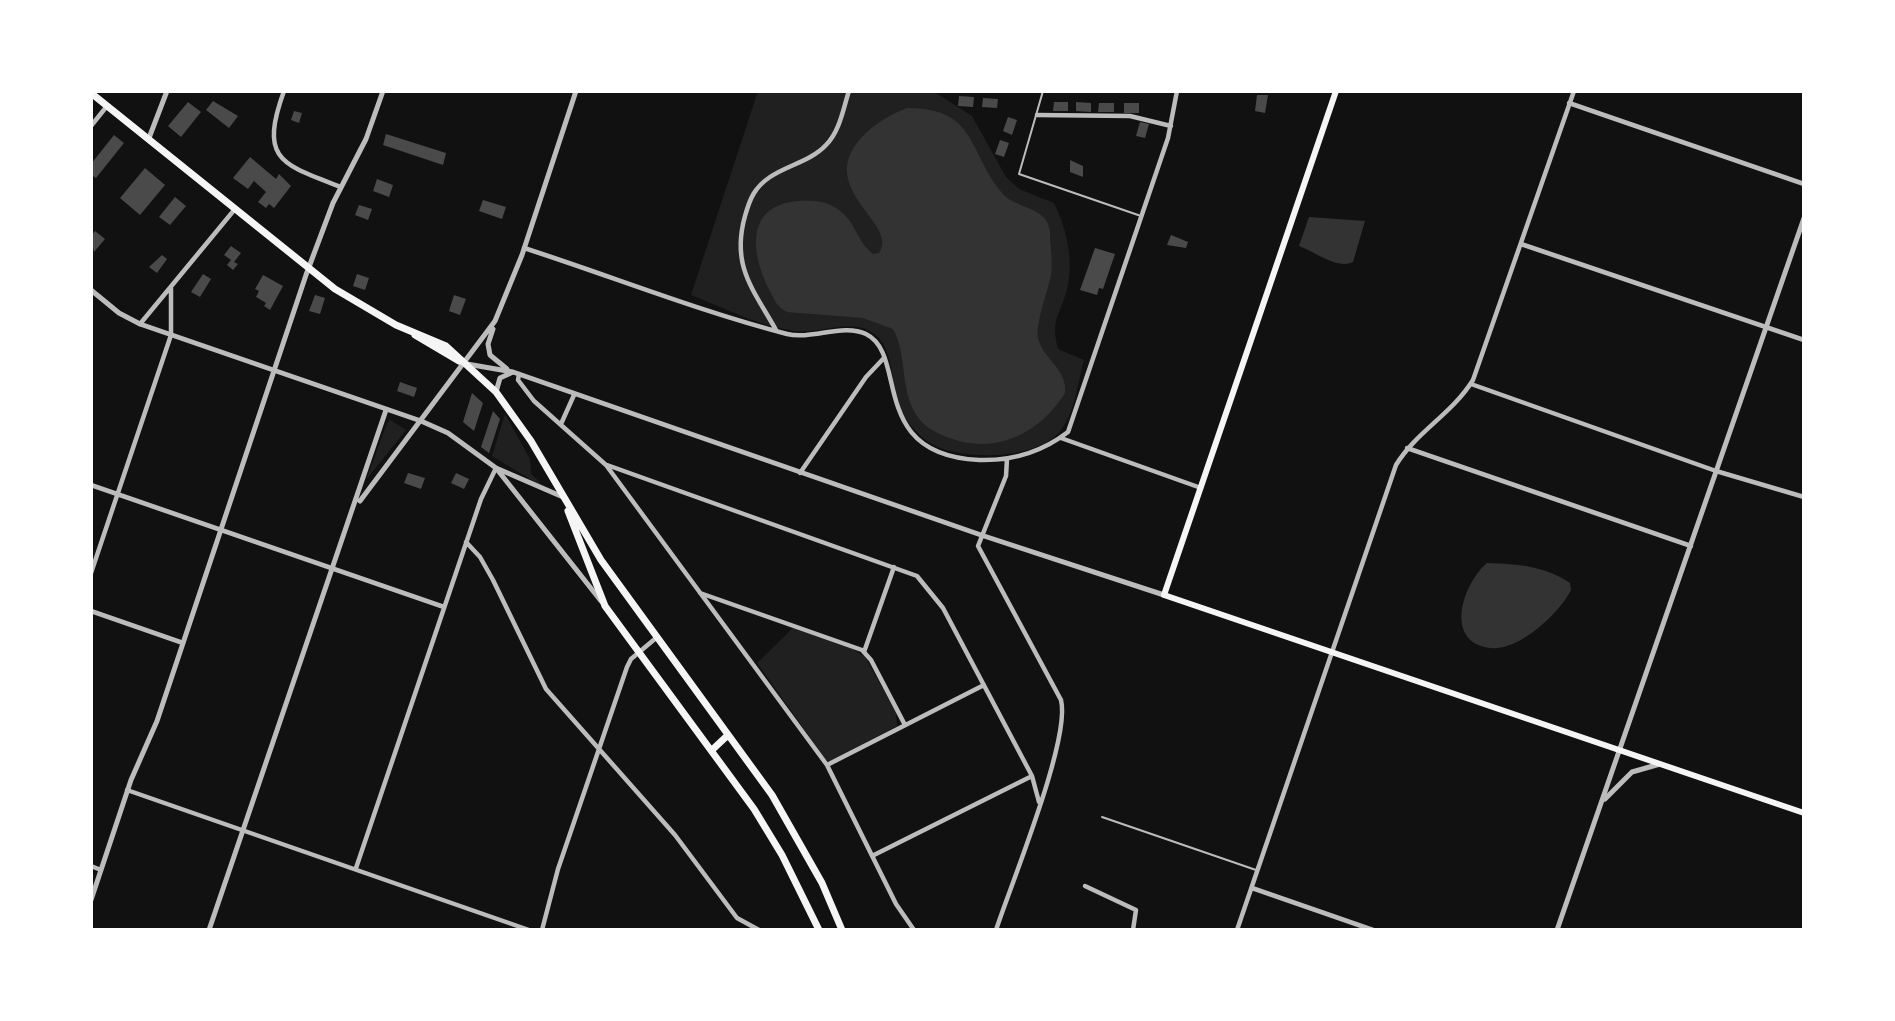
<!DOCTYPE html>
<html>
<head>
<meta charset="utf-8">
<style>
	body { margin:0 }
	#map { position:relative; width:1895px; height:1021px; overflow:hidden; background:#111; font-family:Poppins,sans-serif }
	canvas { display:block }
	.frame { position:absolute; inset:0; border:93px solid #fff; pointer-events:none }
</style>
</head>
<body>
<div id="map">
<canvas width="1895" height="1021"></canvas>
<div class="frame"></div>
</div>
<script>
const ctx = document.querySelector('canvas').getContext('2d');
ctx.lineJoin = 'round';
function paint(path, color) {
  ctx.fillStyle = color;
  ctx.fill(path, 'evenodd');
}
function strokePath(path, color, width, dash) {
  ctx.strokeStyle = color;
  ctx.lineWidth = width;
  ctx.lineCap = dash ? 'butt' : 'round';
  ctx.setLineDash(dash || []);
  ctx.stroke(path);
}
const green = new Path2D(`
	M758,91h175l39,25 34,61 13,12 35,14c13,26 21,61 12,90 -8,26 -15,27 -8,56l26,11c-6,22 -9,52 -23,70 -23,31 -105,32 -134,11 -11,-8 -22,-22 -27,-33 -11,-24 -4,-63 -30,-77 -22,-12 -50,3 -74,0 -35,-4 -72,-23 -105,-36z
	M505,414l25,45 1,15 9,8 -2,2 -46,-28z
	M390,420l16,10 -40,50 21,-57z
	M793,628l57,19 15,10 31,55 1,14 -66,35 -5,-1 -69,-97z`);
const water = new Path2D(`
	M907,108c71,0 60,44 96,86 12,15 45,12 47,38 0,14 3,29 1,43 -3,16 -16,49 -13,63 5,21 30,32 27,55 -26,42 -73,63 -118,44 -11,-4 -24,-11 -30,-21 -18,-28 -9,-60 -24,-87l-30,-11 -76,-6c-10,-5 -12,-11 -17,-21 -19,-37 -26,-86 29,-90 13,-1 27,0 37,7 20,12 20,33 37,46l6,-1c22,-29 -66,-64 -17,-116 12,-13 29,-23 45,-29z
	M1309,217l56,4 -12,41c-16,8 -39,-11 -54,-16z
	M1487,563c31,1 58,3 83,20l1,7c-11,23 -53,62 -81,58 -47,-6 -27,-65 -3,-85z`);
const building = new Path2D(`
	M1257,95h11l-3,18 -10,-2z
	M959,96l15,1 -1,10 -15,-1z
	M983,98l15,1 -1,9 -15,-1z
	M213,101l25,15 -9,12 -23,-18z
	M188,102l13,10 -20,25 -13,-11z
	M1054,102h14v9h-15z
	M1076,102l15,1v9l-15,-1z
	M1099,103h15v9h-16z
	M1124,103h15v10h-15z
	M294,111l8,2 -3,10 -8,-3z
	M1008,117l9,3 -5,15 -9,-4z
	M1140,122l9,2 -4,14 -9,-2z
	M386,134l60,19 -3,12 -60,-20z
	M114,135l10,8 -28,35 -5,-3v-11z
	M1000,140l9,3 -5,14 -9,-3z
	M250,157l26,22 3,-5 12,12 -17,22 -5,-4 -3,4 -8,-6 8,-10 -12,-11 -6,8 -15,-11z
	M1070,160l13,6v11l-13,-5z
	M145,168l20,17 -25,30 -20,-17z
	M377,179l16,6 -4,12 -16,-6z
	M175,197l11,9 -16,19 -11,-8z
	M483,200l23,7 -4,12 -23,-8z
	M359,205l13,4 -4,11 -13,-5z
	M95,231l10,8 -11,13 -3,-16z
	M1171,235l17,7 -2,6 -19,-3z
	M231,246l10,7 -7,9 4,2 -5,6 -6,-5 4,-5 -7,-5z
	M1095,248l20,6 -12,35 -4,-1 -2,7 -17,-5z
	M162,255l5,4 -10,14 -8,-6z
	M203,274l8,5 -11,18 -9,-5z
	M357,274l12,4 -4,12 -12,-4z
	M263,275l20,11 -13,24 -6,-4 2,-3 -10,-6 3,-6 -4,-2z
	M315,295l10,3 -5,16 -11,-3z
	M454,295l12,4 -6,16 -11,-4z
	M400,382l17,6 -3,9 -17,-6z
	M472,393l11,10 -9,28 -11,-9z
	M493,411l7,8 -11,34 -8,-6z
	M408,473l17,5 -4,11 -17,-6z
	M456,473l13,6 -5,10 -13,-6z`);
const service = new Path2D(`
	M1043,91l-24,83 122,42
	M1102,817l154,53`);
const minor = new Path2D(`
	M284,91c-25,69 -3,73 57,96
	M1569,103l235,81
	M1037,115l93,1 41,10
	M91,126l16,-20
	M1521,244l283,96
	M524,248c87,28 174,63 263,86 25,6 56,-11 79,0 43,21 1,121 113,126 32,1 63,-8 89,-28l100,-294 9,-47
	M140,324l95,-115
	M776,330c-23,-41 -45,-64 -31,-114 5,-18 10,-29 25,-39 18,-12 41,-16 56,-32 14,-14 17,-36 23,-54
	M519,374l-1,6 16,21 72,64 221,300 69,139 18,26
	M1471,384l245,87 88,26
	M561,424l13,-29
	M1061,438l140,50
	M1407,448l284,98
	M607,465l310,111 26,32 89,168 7,26
	M800,473l66,-96 17,-18
	M91,485l353,122
	M466,542l14,15 13,23 53,109 129,146 62,83 22,12
	M91,573l80,-238v-47
	M700,593l162,57 9,10 34,65
	M91,611l92,32
	M864,652l30,-85
	M827,765l157,-80
	M127,790l402,140
	M872,856l160,-80
	M91,866l10,4
	M356,868l125,-369 15,-31
	M1085,886l51,24 -3,20
	M1252,888l121,42
	M542,930l16,-61 69,-202 4,-8 25,-21
	M996,930c15,-46 75,-191 65,-230l-83,-154 28,-70 1,-17
	M1237,930l159,-465c20,-33 56,-51 77,-85l101,-289`);
const tertiary = new Path2D(`
	M149,138l18,-47
	M91,290l28,23 21,11 281,97 27,12 48,35 105,133
	M493,329l-5,15 2,11 17,14
	M467,364l46,8 468,163 183,60
	M496,392l4,-14 13,-6
	M496,468l67,29
	M360,501l135,-180 27,-66 54,-164
	M1605,799l27,-27 28,-8
	M91,900l40,-120 26,-59 149,-446 27,-72 33,-64 17,-48
	M209,930l177,-520
	M1557,930l247,-712`);
const secondary = new Path2D(`
	M1336,91l-172,504 640,218`);
const primary = new Path2D(`
	M91,93l244,196 61,36 50,21 50,46 35,49 70,119 171,235 50,88 20,47
	M415,335l44,26
	M568,511l37,95 149,203 28,46 37,75
	M712,750l16,-15`);
paint(green, '#202020');
paint(water, '#333');
paint(building, '#4a4a4a');
strokePath(service, '#bcbcbc', 2);
strokePath(minor, '#bcbcbc', 4.5);
strokePath(tertiary, '#bcbcbc', 5);
strokePath(secondary, '#f5f5f5', 6);
strokePath(primary, '#f5f5f5', 7);
</script>
</body>
</html>
